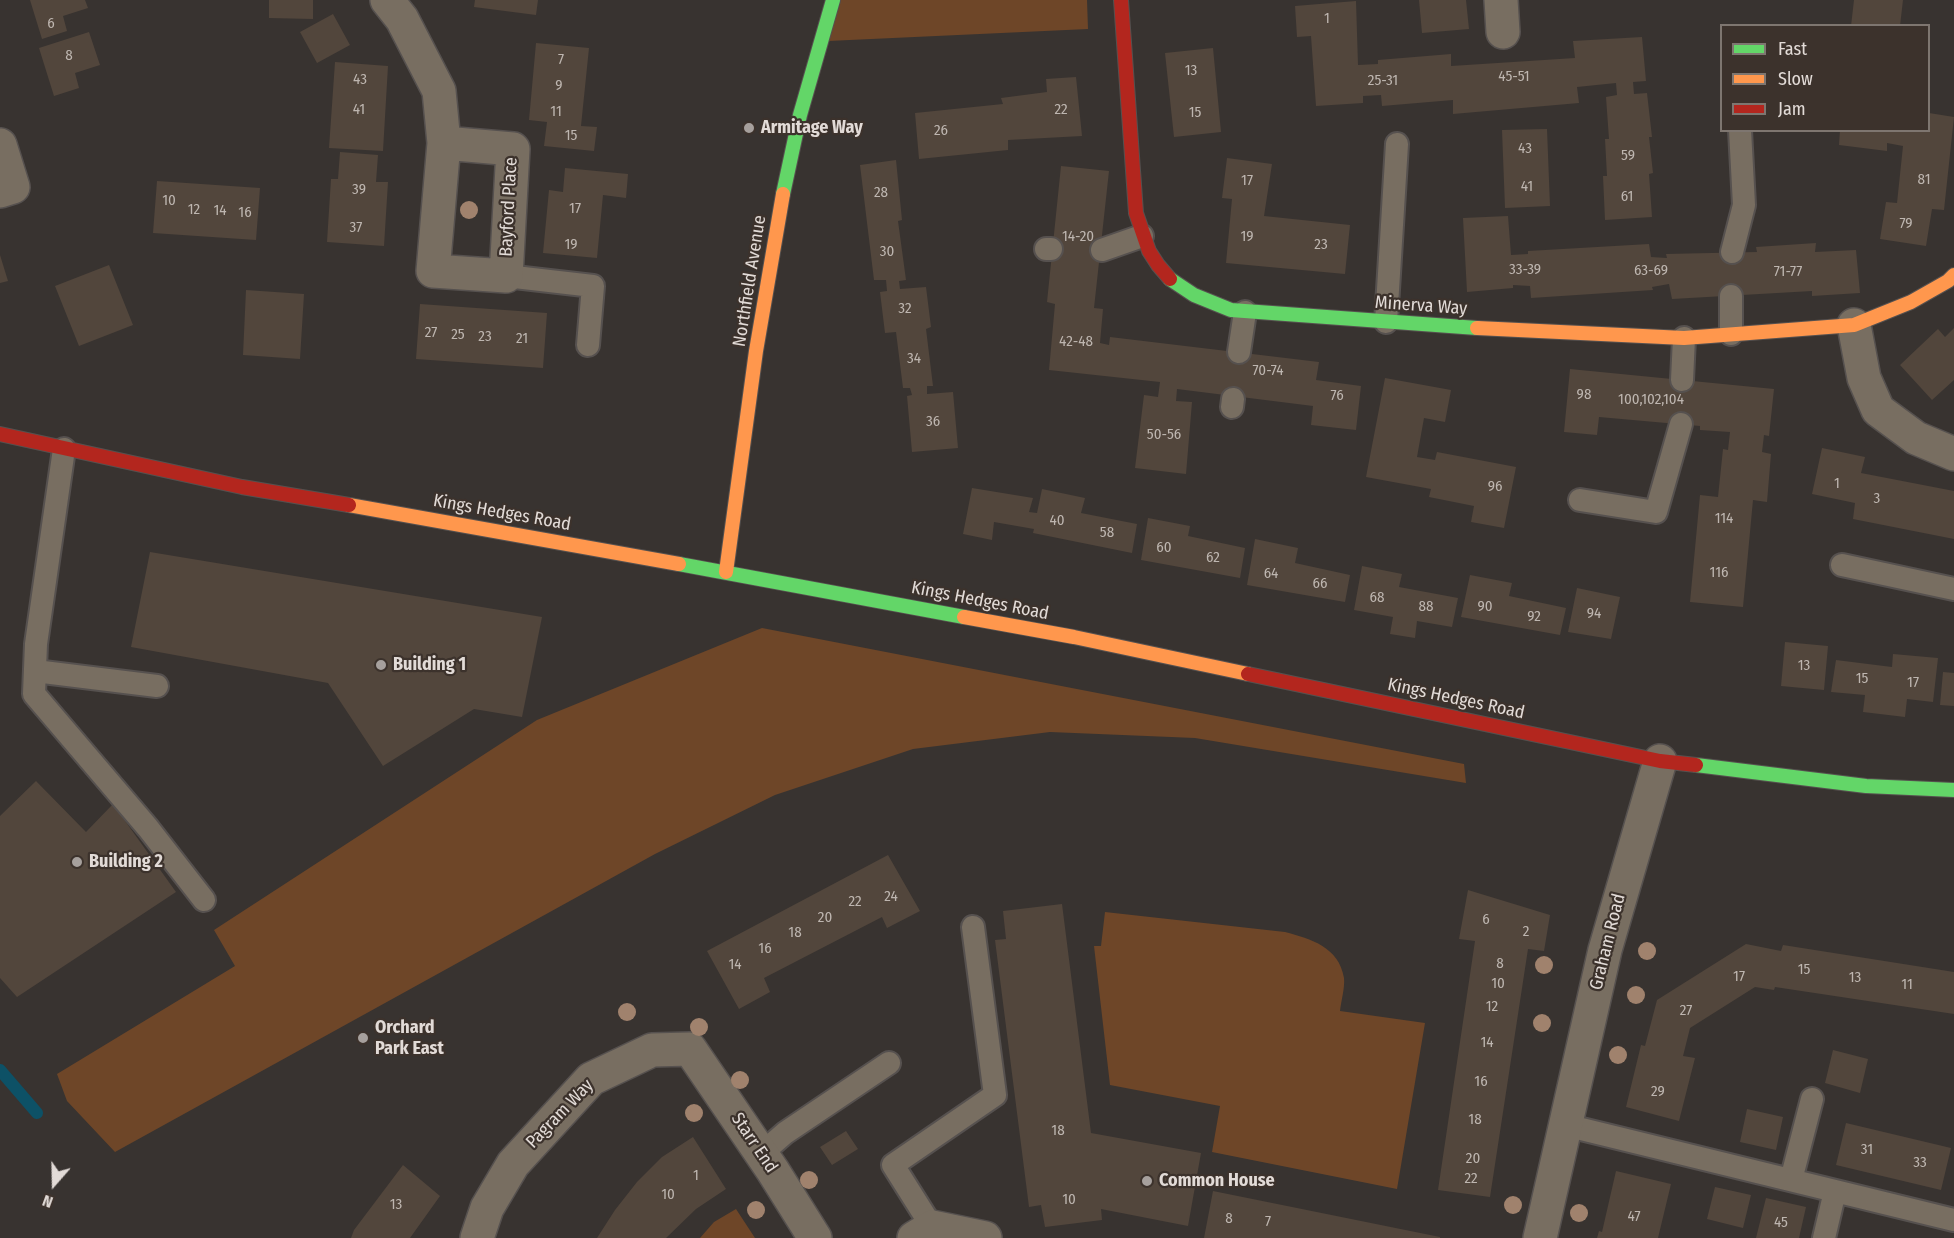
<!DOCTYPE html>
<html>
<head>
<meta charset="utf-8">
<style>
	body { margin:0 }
	#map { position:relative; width:1954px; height:1238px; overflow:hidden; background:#383330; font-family:"Fira Sans Condensed",sans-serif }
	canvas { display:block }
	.legend { position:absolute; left:1720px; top:24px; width:210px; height:108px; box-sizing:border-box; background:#3c322c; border:2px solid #7e7670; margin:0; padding:8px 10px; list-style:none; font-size:18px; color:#e2dbd7 }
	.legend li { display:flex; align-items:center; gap:12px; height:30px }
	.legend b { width:30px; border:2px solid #7e7670 }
	.north { position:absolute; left:24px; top:1154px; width:60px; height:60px; -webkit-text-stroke:4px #3c322c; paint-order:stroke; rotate:200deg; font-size:16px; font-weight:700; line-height:24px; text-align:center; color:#e2dbd7 }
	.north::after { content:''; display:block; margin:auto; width:21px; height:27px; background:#e2dbd7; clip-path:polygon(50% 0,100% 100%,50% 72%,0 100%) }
</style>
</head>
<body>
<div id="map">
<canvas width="1954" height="1238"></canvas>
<ul class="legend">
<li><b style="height:8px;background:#63d668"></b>Fast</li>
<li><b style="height:8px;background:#ff974d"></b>Slow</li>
<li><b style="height:8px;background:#b3261e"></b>Jam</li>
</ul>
<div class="north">N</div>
</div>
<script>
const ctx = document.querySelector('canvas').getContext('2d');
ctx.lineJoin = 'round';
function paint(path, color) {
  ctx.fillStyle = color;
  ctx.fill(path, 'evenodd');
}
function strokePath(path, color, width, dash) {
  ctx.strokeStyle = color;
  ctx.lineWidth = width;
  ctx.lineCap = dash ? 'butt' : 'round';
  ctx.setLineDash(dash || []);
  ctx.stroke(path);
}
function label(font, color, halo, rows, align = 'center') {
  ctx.font = font + ' "Fira Sans Condensed",sans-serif';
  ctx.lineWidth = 4.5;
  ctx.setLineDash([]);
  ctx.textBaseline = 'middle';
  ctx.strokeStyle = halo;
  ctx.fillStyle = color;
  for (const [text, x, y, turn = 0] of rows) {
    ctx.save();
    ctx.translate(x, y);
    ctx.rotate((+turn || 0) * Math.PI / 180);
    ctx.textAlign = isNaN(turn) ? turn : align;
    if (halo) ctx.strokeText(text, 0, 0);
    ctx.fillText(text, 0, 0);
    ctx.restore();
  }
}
const green = new Path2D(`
	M841,0h246l1,29 -260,12z
	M762,628l702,136 2,19 -271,-45 -145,-6 -137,17 -138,46 -120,59 -540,298 -48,-51 -10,-27 178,-108 -21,-36 323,-210z
	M1105,912l180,20c26,7 54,15 59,46 1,10 -3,23 -4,33l85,12 -28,166 -185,-37 8,-46 -110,-21 -16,-139h7z
	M736,1209l19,29h-55l14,-16z`);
const stream = new Path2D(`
	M0,1070l37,43`);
const building = new Path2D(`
	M30,0h55l3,8 -25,8 4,15 -25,8z
	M269,0h44v19l-44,-1z
	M475,0h63l-2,15 -62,-8z
	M1419,0h47l3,29 -47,4z
	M1854,0h49l-3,26h-49z
	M1356,1l2,64 20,-1v-4l73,-6v12l124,-8 -2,-17 69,-4 4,44 -13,1 1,12 13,-1 5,44h-3l4,36 -4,1 3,43 -47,3 -2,-44h4l-2,-37h4l-3,-42 11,-2 -1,-12 -39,4 2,16 -126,11v-14l-71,6 -1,-11 -18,1v7l-47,3 -5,-70 -14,1 -2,-31z
	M333,14l17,31 -33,18 -17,-31z
	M89,32l11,33 -25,8 4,15 -25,8 -15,-48z
	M536,43l53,5 -8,78 16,1 -3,24 -50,-5 3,-24 -18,-2z
	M1213,48l8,84 -47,5 -9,-84z
	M335,62l53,4 -5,85 -54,-3z
	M1076,77l6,59 -74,4v10l-89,9 -4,-46 88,-9 -2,-6 46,-6 -1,-13z
	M1929,113l25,4 -10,93 -12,-1 -6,37 -46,-7 6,-37 11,1 6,-57 -16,-3v8l-48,-6 1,-15h89z
	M1547,129l3,77 -45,2 -3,-78z
	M340,152l38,3 -2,27h12l-4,64 -57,-4 4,-63h7z
	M1227,158l45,6 -8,52 86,9 -5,49 -119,-11 6,-64 -10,-1z
	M896,160l6,60 -4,1 8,59 -7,1 1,8 26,-2 5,40 -5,2 7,57h-6v8l26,-2 5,56 -46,4 -5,-56 5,-1 -2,-7h-7l-7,-56 -11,1 -5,-41 7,-1 -1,-11h-12l-14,-115z
	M1061,166l48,5 -15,137 9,1 -3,34 9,2 1,-8 209,25 -3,18 45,6 -5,44 -45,-5 2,-19 -136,-17 -1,12 16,1 -6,72 -51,-6 9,-73 14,2 2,-15 -111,-12 6,-66 -8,-2z
	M565,168l63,6 -2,24 -23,-3 -6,63 -54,-5 6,-63 14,2z
	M157,181l103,7 -4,52 -103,-7z
	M1508,216l3,39 17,-1v-3l121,-7 2,13 16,1 -1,-4 91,-2 -1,-5 60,-4 -1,9 41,-2 4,43 -48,3v-5l-140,8 -3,-15 -17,3 1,3 -122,8 -1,-12 -17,-1v3l-46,4 -4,-74z
	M0,255l8,26 -8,2z
	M109,265l24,60 -54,21 -24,-60z
	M246,290l58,4 -4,65 -57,-4z
	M420,304l127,9 -4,55 -127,-9z
	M1954,328v52l-22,20 -32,-35 38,-36 7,8z
	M1570,369l204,20 -5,47 -5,-1 -2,17 9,2 -4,48 -14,-2 -10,107 -53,-5 10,-107 18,2 5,-48 5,1 2,-18 -30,-2v-4l-101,-9 -2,18 -33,-3z
	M1385,378l66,12 -6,32 -21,-4 -7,39 18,3 2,-8 79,15 -12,61 -33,-6 3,-16 -45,-9 2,-8 -65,-12z
	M1822,448l43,9 -4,16 93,18v48l-101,-20 2,-16 -43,-9z
	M972,488l61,10 -4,14 8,1 5,-24 43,9 -4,15 56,11 -5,29 -99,-20 1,-4 -40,-7 -2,18 -29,-6z
	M1148,518l42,8 -2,10 57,12 -5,30 -99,-18z
	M1255,539l43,9 -3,15 55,12 -5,27 -98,-17z
	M150,552l392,65 -20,100 -48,-8 -91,57 -55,-83 -197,-36z
	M1362,566l40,8 -3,13 59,11 -6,29 -35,-6 -2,17 -25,-4 3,-17 -39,-7z
	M1470,575l42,8 -3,13 57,12 -6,27 -99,-18z
	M1577,588l43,9 -9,42 -43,-7z
	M1785,642l43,4 -4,44 -43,-4z
	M1893,654l45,4 -5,44 -26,-3 -2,18 -42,-5 2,-17 -34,-3 5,-32 56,7z
	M1943,672l11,1v33l-14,-1z
	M36,781l50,51 27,-28 63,88 -159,105 -17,-19v-162z
	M888,855l32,56 -33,17 -5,-11 -118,61 6,14 -31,17 -32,-58z
	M1468,890l82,25 -6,36 -16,-2 -38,248 -52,-7 37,-249 -16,-2z
	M1062,904l29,229 110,20 -13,73 -87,-17 1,11 -57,7 -4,-22 -12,2 -34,-267 11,-1 -3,-28z
	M1746,944l35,7 2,-6 171,27v42l-179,-27 -1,3 -19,-3 -65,41 -7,28 12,2 -16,63 -53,-14 15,-62 4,1 12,-46z
	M1833,1050l35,9 -8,34 -35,-10z
	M1747,1109l36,8 -7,33 -36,-8z
	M1846,1123l105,25 -10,42 -105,-25z
	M846,1131l12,18 -26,16 -12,-18z
	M693,1137l33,52 -30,20 -30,29h-69l18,-28 22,-28 25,-25z
	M403,1165l37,31 -30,42h-59l3,-8z
	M1616,1171l55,13 -13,54h-61l2,-7 3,1z
	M1715,1187l36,8 -8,33 -36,-9z
	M1213,1191l227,46v1h-236z
	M1766,1198l40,9 -7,31h-43z`);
const lane = new Path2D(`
	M1046,249h5
	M1102,250l40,-14
	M1732,252l12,-47 -4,-75
	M506,276l87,10 -5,59
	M1386,322l11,-178
	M1731,334v-38
	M1239,352l6,-40
	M1682,380l2,-42
	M1232,407l1,-8
	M64,449l-28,195 -2,50 114,134 56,72
	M1580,500l76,12 25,-88
	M1842,565l112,24
	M35,671l122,15
	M1565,1125l389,95
	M761,1154l24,-21 104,-70
	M1791,1180l21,-81
	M932,1227l-39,-62 102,-70 -22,-168
	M1824,1238l11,-47`);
const street = new Path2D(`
	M387,0l15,19 37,72 5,52 -11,128 73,5 7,-127 -69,-6
	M1501,0l2,32
	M0,145l13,42 -13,4
	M1854,325l10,53 14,32 38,28 38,16
	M477,1238l10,-30 26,-44 78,-85 61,-29 38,-1 83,122 42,67
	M914,1238l18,-11 53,11
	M1540,1238l65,-288 55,-189`);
const fast = new Path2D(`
	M783,194l17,-79 33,-115
	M1170,279l24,16 37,15 246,18
	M679,564l285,53
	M1696,765l170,21 88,4`);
const slow = new Path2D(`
	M1477,328l207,10 170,-13 57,-23 37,-21 6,-6
	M349,505l330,59
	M726,572l30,-221 27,-157
	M964,617l110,20 174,37`);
const jam = new Path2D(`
	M1121,0l15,213 13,38 9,14 12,14
	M0,434l242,53 107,18
	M1248,674l412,87 36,4`);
const trees = [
	[469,210],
	[1647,951],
	[1544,965],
	[1636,995],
	[627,1012],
	[1542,1023],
	[699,1027],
	[1618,1055],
	[740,1080],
	[694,1113],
	[809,1180],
	[1513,1205],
	[756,1210],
	[1579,1213]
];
const markers = [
	[749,128,6,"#a6a09d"],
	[381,665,6,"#a6a09d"],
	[77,862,6,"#a6a09d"],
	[363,1038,6,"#a6a09d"],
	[1147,1181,6,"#a6a09d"]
];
const numberNames = [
	["1",1327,19],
	["6",51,24],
	["8",69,56],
	["7",561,60],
	["13",1191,71],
	["45-51",1514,77],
	["43",360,80],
	["25-31",1383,81],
	["9",559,86],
	["41",359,110],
	["22",1061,110],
	["11",556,112],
	["15",1195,113],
	["26",941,131],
	["15",571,136],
	["43",1525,149],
	["59",1628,156],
	["81",1924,180],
	["17",1247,181],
	["41",1527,187],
	["39",359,190],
	["28",881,193],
	["61",1627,197],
	["10",169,201],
	["17",575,209],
	["12",194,210],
	["14",220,211],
	["16",245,213],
	["79",1906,224],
	["37",356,228],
	["14-20",1078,237],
	["19",1247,237],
	["19",571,245],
	["23",1321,245],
	["30",887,252],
	["33-39",1525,270],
	["63-69",1651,271],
	["71-77",1788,272],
	["32",905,309],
	["27",431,333],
	["25",458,335],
	["23",485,337],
	["21",522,339],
	["42-48",1076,342],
	["34",914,359],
	["70-74",1268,371],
	["98",1584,395],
	["76",1337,396],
	["100,102,104",1651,400],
	["36",933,422],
	["50-56",1164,435],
	["1",1837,484],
	["96",1495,487],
	["3",1877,499],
	["114",1724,519],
	["40",1057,521],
	["58",1107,533],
	["60",1164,548],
	["62",1213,558],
	["116",1719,573],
	["64",1271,574],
	["66",1320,584],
	["68",1377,598],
	["88",1426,607],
	["90",1485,607],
	["94",1594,614],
	["92",1534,617],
	["13",1804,666],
	["15",1862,679],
	["17",1913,683],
	["24",891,897],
	["22",855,902],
	["20",825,918],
	["6",1486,920],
	["2",1526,932],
	["18",795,933],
	["16",765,949],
	["8",1500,964],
	["14",735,965],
	["15",1804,970],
	["17",1739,977],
	["13",1855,978],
	["10",1498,984],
	["11",1907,985],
	["12",1492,1007],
	["27",1686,1011],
	["14",1487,1043],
	["16",1481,1082],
	["29",1658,1092],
	["18",1475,1120],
	["18",1058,1131],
	["31",1867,1150],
	["20",1473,1159],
	["33",1920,1163],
	["1",696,1176],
	["22",1471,1179],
	["10",668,1195],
	["10",1069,1200],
	["13",396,1205],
	["47",1634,1217],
	["8",1229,1219],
	["7",1268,1222],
	["45",1781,1223]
];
const poiNames = [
	["Armitage Way",761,128],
	["Building 1",393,665],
	["Building 2",89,862],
	["Orchard",375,1028],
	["Park East",375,1049],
	["Common House",1159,1181]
];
const streetNames = [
	["Bayford Place",509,207,-87],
	["Northfield Avenue",750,281,-81],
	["Minerva Way",1421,306,4],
	["Kings Hedges Road",502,513,10],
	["Kings Hedges Road",980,601,11],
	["Kings Hedges Road",1456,699,12],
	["Graham Road",1608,942,-76],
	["Pagram Way",560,1114,-46],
	["Starr End",754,1143,56]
];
paint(green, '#6e4628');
strokePath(stream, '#0d5166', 12);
paint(building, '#52463c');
strokePath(lane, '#56514f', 26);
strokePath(street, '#56514f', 36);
strokePath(fast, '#56514f', 16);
strokePath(slow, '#56514f', 16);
strokePath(jam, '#56514f', 16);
strokePath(lane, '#786e61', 22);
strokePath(street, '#786e61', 33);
strokePath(fast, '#63d668', 14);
strokePath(slow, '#ff974d', 14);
strokePath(jam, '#b3261e', 14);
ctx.fillStyle = '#a0826d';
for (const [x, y] of trees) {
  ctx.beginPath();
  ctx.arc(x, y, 9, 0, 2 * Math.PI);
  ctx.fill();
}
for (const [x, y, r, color] of markers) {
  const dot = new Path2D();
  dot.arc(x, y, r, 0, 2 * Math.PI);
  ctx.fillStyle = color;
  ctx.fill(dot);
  strokePath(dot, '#3c322c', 2);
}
label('15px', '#beb6b0', null, numberNames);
label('bold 18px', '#e2dbd7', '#3c322c', poiNames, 'left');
label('18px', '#e2dbd7', '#3c322c', streetNames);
</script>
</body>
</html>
